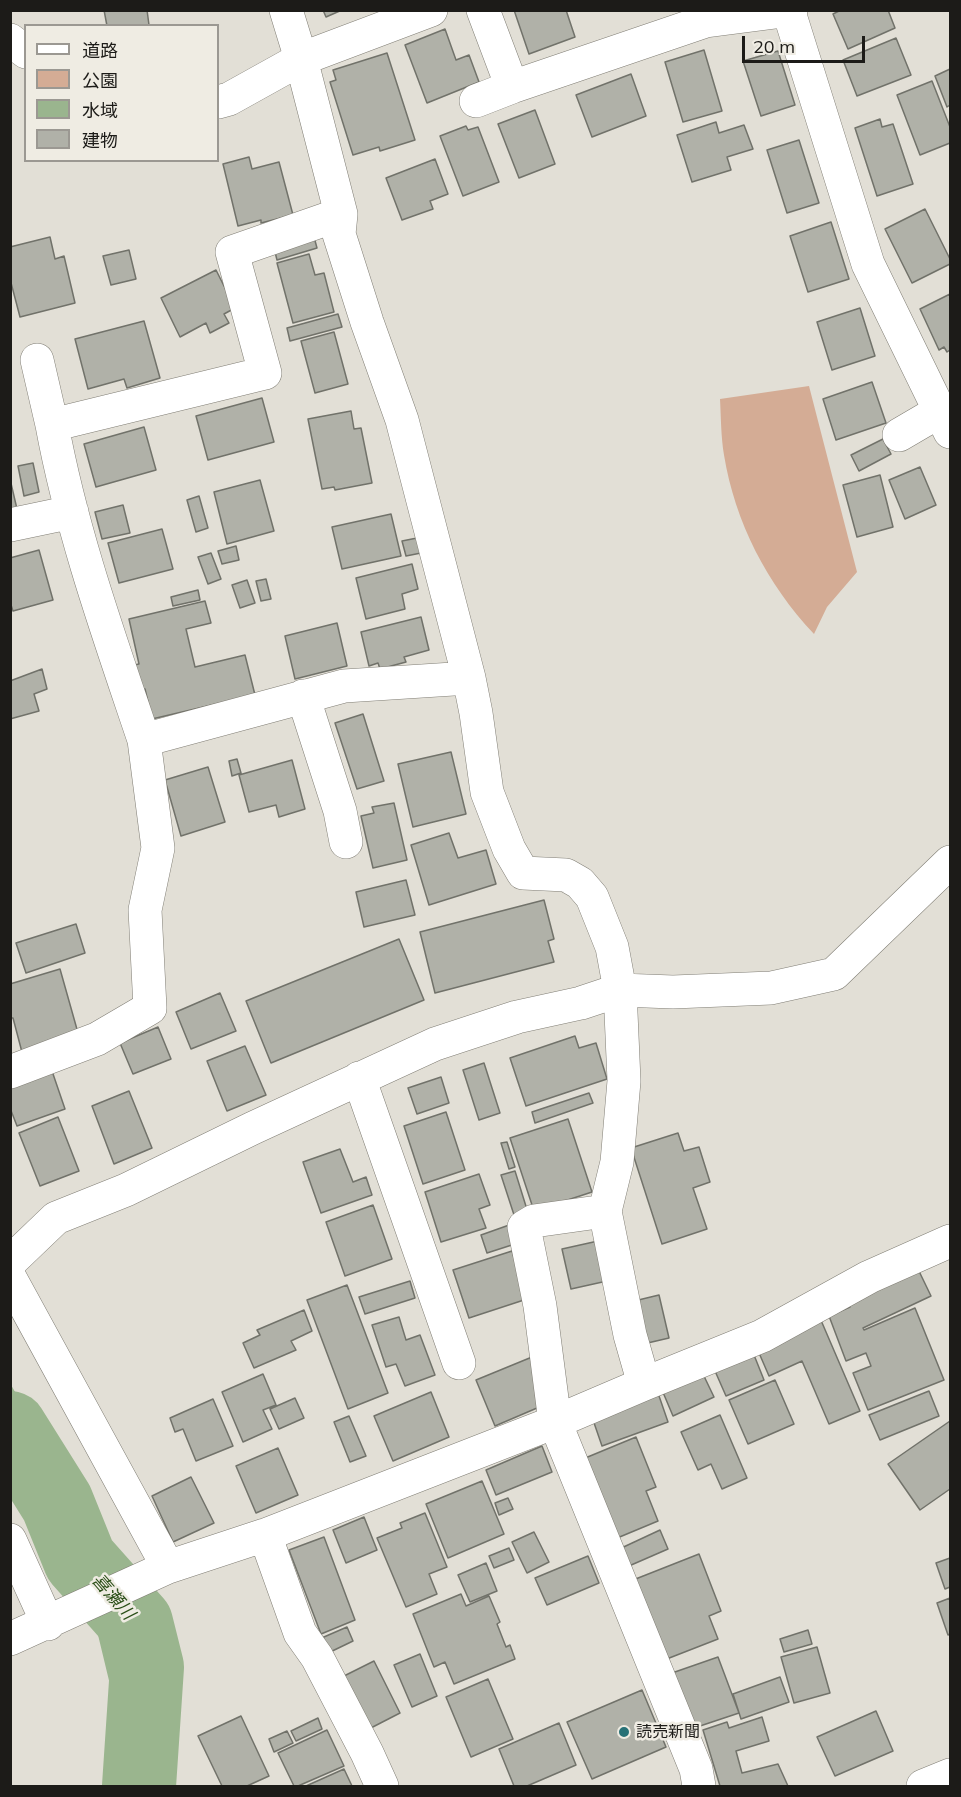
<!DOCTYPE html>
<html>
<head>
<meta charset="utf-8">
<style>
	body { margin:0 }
	#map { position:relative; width:961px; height:1797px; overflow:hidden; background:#e2dfd6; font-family:Mulish,"Noto Sans JP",sans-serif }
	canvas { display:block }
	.frame { position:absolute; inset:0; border:12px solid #1c1b18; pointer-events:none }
	.legend { position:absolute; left:24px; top:24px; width:195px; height:138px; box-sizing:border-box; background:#efece3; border:2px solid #9b9892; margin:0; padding:8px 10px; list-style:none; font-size:18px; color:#1c1b18 }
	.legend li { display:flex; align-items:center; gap:12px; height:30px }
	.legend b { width:30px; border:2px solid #9b9892 }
	.scale { position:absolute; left:742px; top:36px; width:123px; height:27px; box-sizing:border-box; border:3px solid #1c1b18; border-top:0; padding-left:8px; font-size:18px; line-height:21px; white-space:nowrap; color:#1c1b18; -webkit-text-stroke:4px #efece3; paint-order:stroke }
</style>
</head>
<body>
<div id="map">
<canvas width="961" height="1797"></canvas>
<div class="frame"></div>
<ul class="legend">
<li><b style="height:8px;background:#fff"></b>道路</li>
<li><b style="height:16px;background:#d4ac95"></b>公園</li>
<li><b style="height:16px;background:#9ab58e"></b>水域</li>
<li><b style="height:16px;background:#b0b1a8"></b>建物</li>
</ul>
<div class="scale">20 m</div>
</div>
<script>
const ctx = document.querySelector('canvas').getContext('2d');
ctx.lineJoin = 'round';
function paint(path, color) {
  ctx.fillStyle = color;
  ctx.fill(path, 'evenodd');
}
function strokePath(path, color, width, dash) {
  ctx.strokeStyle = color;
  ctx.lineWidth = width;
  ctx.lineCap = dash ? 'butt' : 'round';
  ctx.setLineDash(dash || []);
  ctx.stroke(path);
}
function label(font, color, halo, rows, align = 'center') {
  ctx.font = font + ' Mulish,"Noto Sans JP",sans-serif';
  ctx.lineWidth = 5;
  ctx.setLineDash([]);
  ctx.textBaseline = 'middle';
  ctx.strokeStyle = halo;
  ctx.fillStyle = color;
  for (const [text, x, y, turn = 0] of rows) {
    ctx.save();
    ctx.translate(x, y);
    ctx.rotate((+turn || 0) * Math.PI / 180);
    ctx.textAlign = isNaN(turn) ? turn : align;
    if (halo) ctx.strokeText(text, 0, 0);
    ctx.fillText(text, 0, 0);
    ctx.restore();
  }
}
const green = new Path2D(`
	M809,386l48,186 -30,35 -13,27c-47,-50 -79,-112 -90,-179 -3,-18 -3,-37 -4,-56z`);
const water = new Path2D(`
	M10,1383l64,115 27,86 46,83 10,119h-35l-4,-68 -38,-158 -23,-57 -46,-75z`);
const river = new Path2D(`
	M10,1428l47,75 23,57 56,63 11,44 -8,119`);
const building = new Path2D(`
	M104,10h43l2,15 -42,1z
	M323,10h19l-16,7z
	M514,10h52l9,27 -46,17z
	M841,10h47l7,18 -47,21 -15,-35z
	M445,29l11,31 13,-5 10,27 -52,21 -22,-58z
	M896,38l15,37 -54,21 -14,-36z
	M704,50l18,61 -39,11 -18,-60z
	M778,51l17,54 -34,11 -18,-55z
	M387,53l28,87 -35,11 -1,-4 -26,8 -23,-73 6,-2 -3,-10z
	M950,69v36l-3,2 -12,-31z
	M631,74l15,42 -54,21 -16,-42z
	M932,81l18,46v16l-30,12 -23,-60z
	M535,110l20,54 -36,14 -21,-54z
	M880,119l2,8 11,-3 20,60 -36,12 -22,-68z
	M716,122l3,11 25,-8 9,24 -26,8 4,13 -39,12 -15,-47z
	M466,126l2,4 10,-3 21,55 -36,14 -23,-60z
	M799,140l20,63 -32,10 -20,-63z
	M249,157l3,12 27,-7 14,53 -32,8v-3l-23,6 -15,-62z
	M435,159l13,35 -18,7 3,8 -31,11 -16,-42z
	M925,209l25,50v5l-38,19 -27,-54z
	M831,222l18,57 -41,13 -18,-56z
	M50,237l5,22 9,-3 11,47 -55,14 -10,-38v-32z
	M314,237l3,11 -40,12 -3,-12z
	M129,250l7,29 -25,6 -8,-29z
	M309,254l6,21 9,-2 10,39 -41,11 -16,-60z
	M216,270l19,38 -11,6 5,9 -19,10 -4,-10 -26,14 -19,-39z
	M950,294v56l-3,2 -3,-5 -5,3 -19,-41z
	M860,308l15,48 -43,14 -15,-48z
	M338,314l4,13 -52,14 -3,-13z
	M144,321l16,57 -33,10 -3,-9 -36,10 -13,-50z
	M334,332l14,52 -33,9 -14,-52z
	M872,382l14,41 -50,17 -13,-41z
	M262,398l12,44 -66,18 -12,-44z
	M351,411l3,18 7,-1 11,55 -37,7 -1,-3 -12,2 -14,-70z
	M144,427l12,43 -60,17 -12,-43z
	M883,439l8,15 -32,17 -8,-16z
	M33,463l6,29 -15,4 -6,-30z
	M920,467l16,38 -31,14 -16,-39z
	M880,475l13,52 -36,10 -14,-52z
	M10,479l7,30 -7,1z
	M260,480l14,51 -47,13 -13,-52z
	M199,496l9,32 -12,4 -9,-32z
	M123,505l7,28 -28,6 -7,-27z
	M391,514l10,42 -59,13 -10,-42z
	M162,529l11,40 -54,14 -11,-40z
	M417,538l4,15 -15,3 -4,-15z
	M236,546l3,14 -17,4 -4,-13z
	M39,550l14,50 -40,11 -3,-9v-44z
	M211,553l10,26 -13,5 -10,-27z
	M412,564l6,25 -16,5 3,15 -39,10 -10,-41z
	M266,579l5,20 -10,2 -5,-20z
	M247,580l8,23 -15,5 -8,-23z
	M198,590l2,10 -27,6 -2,-9z
	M205,601l6,22 -25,6 9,38 50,-12 10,40 -103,24 -7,-30 -5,1 -6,-25 5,-1 -10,-45z
	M421,617l8,33 -25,7 2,5 -26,7 -2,-6 -9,3 -8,-34z
	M337,623l10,43 -52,13 -10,-43z
	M42,669l5,20 -13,5 5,17 -29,8v-38z
	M363,714l21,67 -27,8 -22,-66z
	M451,752l15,62 -53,13 -15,-63z
	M237,759l4,14 -9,3 -3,-15z
	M292,760l13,49 -26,8 -3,-12 -27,7 -10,-37z
	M208,767l17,55 -44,14 -16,-56z
	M394,803l13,57 -34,8 -12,-52 13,-3 -2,-6z
	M449,833l9,25 28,-8 10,34 -67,21 -18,-60z
	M406,880l9,35 -51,12 -8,-35z
	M544,900l10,39 -6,2 6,21 -119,31 -15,-61z
	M76,924l9,29 -59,20 -10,-30z
	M399,939l25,61 -153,63 -25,-62z
	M60,969l20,71 -57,16 -10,-38h-3v-34z
	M220,993l16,38 -45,18 -15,-37z
	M158,1027l13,32 -38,15 -13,-31z
	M575,1036l4,12 17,-5 11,36 -81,27 -16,-48z
	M245,1046l21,49 -39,16 -20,-50z
	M484,1063l16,50 -21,7 -16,-50z
	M52,1071l13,38 -48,17 -7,-18v-23z
	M441,1077l8,26 -32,11 -9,-26z
	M129,1091l23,57 -38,16 -22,-58z
	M589,1093l4,10 -58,20 -3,-11z
	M446,1112l19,58 -42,14 -19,-58z
	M58,1117l21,54 -39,15 -21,-53z
	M568,1119l24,73 -58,19 -24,-73z
	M678,1133l6,18 15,-4 11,35 -17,6 14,41 -45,15 -31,-96z
	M507,1142l8,25 -6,2 -8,-26z
	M340,1149l13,33 13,-5 6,18 -51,18 -18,-51z
	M515,1171l14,45 -13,5 -15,-46z
	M479,1174l11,31 -11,4 7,19 -45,14 -16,-50z
	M373,1205l19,54 -47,17 -19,-54z
	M512,1224l6,19 -31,10 -6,-18z
	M598,1241l9,40 -36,8 -9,-40z
	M512,1251l15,48 -58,19 -16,-48z
	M917,1267l14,29 -68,32 1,2 51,-22 29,72 -76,30 -15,-37 18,-7 -5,-13 -20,8 -17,-45 21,-9 -2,-7z
	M410,1281l5,17 -50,16 -6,-17z
	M347,1285l41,108 -40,16 -41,-109z
	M659,1295l10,43 -30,7 -9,-43z
	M304,1310l8,21 -21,10 5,9 -42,18 -11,-25 17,-8 -3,-5z
	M399,1317l7,23 14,-5 15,40 -30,11 -9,-22 -10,3 -14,-42z
	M820,1318l40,93 -31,13 -27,-63 -33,15 -13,-30z
	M754,1355l10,25 -38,16 -11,-25z
	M532,1357l19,45 -56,24 -19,-46z
	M702,1372l12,25 -41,19 -11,-26z
	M263,1374l13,31 -13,5 9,19 -29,13 -21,-50z
	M775,1380l19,44 -46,20 -19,-44z
	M929,1391l10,25 -59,24 -11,-25z
	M431,1392l18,45 -56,24 -19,-45z
	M658,1393l10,29 -66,24 -10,-29z
	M295,1398l9,20 -25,11 -9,-20z
	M213,1399l20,47 -37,15 -13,-32 -8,3 -5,-14z
	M720,1415l27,63 -25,11 -11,-25 -13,6 -17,-38z
	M349,1416l17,40 -16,6 -16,-40z
	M950,1421v68l-30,21 -32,-46z
	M636,1437l20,50 -10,4 12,30 -48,20 -32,-80z
	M542,1446l10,26 -56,23 -10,-25z
	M278,1448l20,47 -42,18 -20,-47z
	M191,1477l23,46 -41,19 -21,-46z
	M482,1481l22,53 -56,24 -22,-54z
	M508,1498l5,11 -14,6 -4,-12z
	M425,1513l22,54 -18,7 8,20 -31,13 -29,-69 25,-10 -2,-5z
	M364,1517l13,33 -31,13 -13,-33z
	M660,1530l8,19 -46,20 -7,-18z
	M534,1532l15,30 -22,11 -15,-31z
	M324,1537l31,83 -34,14 -32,-84z
	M509,1548l5,12 -20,8 -5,-12z
	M699,1554l22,57 -12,5 9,23 -59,23 -31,-80z
	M588,1556l11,27 -52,22 -12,-27z
	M950,1558v29l-5,2 -9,-26z
	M486,1563l11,28 -27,11 -12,-27z
	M461,1594l5,12 23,-10 11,26 -3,2 9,23 4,-2 5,14 -61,25 -9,-22 -11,5 -21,-53z
	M950,1598v36l-2,1 -11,-32z
	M347,1627l6,14 -29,14 -7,-15z
	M808,1630l4,14 -28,8 -4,-13z
	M817,1647l13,46 -36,10 -13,-46z
	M420,1654l17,42 -25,11 -18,-42z
	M718,1657l21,56 -48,16 -19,-56z
	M374,1661l26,52 -35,18 -27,-52z
	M780,1677l9,25 -48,17 -8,-25z
	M488,1679l25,60 -42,18 -25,-60z
	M642,1690l24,57 -74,32 -25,-57z
	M876,1711l17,40 -58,25 -18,-39z
	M241,1716l28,60 -22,10h-25l-24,-50z
	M762,1717l7,24 -33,10 6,22 36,-9 10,22h-68l-17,-56 24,-8 2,6z
	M318,1718l4,11 -26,12 -5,-10z
	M559,1723l17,42 -49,21h-13l-15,-37z
	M327,1730l17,36 -46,20h-4l-16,-33z
	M287,1731l6,12 -19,9 -5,-13z
	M344,1769l8,17h-46z`);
const minor = new Path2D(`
	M286,10l15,49 40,155 -2,20 28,88 35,98 67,258 7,35 11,79 22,57 14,24 43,2 14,8 12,14 20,50 8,43 4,91 -7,81 -12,49 25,124 14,49
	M483,10l29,77 194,-66 85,-11
	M789,12l79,252 82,168
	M10,40l16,12
	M476,101l36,-14
	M218,102l11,-3 72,-40 130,-49
	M341,214l-109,38 33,121 -213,52c20,108 57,211 92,315l200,-54 125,-8
	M37,360l15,65
	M899,435l41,-24
	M10,525l62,-13
	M303,696l37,115 6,31
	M10,1072l87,-33 53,-31 -5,-98 13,-62 -14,-108
	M359,1078l100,285
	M605,1211l-71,10 -10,6 16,79 15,116 141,347 3,17
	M10,1262l46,-44 70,-28 127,-62 182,-84 82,-27 64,-14 39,-13 53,2 98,-4 63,-14 116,-112
	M10,1278l158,289
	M265,1535l35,98 17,24 50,96 15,33
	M10,1540l38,84
	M10,1639l158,-72 97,-32 290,-113 89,-38 118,-48 107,-59 81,-36`);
const trunk = new Path2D(`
	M923,1786l27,-11`);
const markers = [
	[624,1732,6,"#277176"]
];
const poiNames = [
	["読売新聞",636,1732]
];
const waterNames = [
	["喜瀬川",113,1597,49]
];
paint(green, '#d4ac95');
paint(water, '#9ab58e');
strokePath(river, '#9ab58e', 74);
paint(building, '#b0b1a8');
strokePath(building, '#71726a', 1.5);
strokePath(minor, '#807e75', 34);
strokePath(trunk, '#807e75', 34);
strokePath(minor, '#fff', 33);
strokePath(trunk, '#fff', 33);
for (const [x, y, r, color] of markers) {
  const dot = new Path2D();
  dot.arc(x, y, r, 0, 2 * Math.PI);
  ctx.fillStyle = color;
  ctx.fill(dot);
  strokePath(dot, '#efece3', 2);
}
label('16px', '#1c1b18', '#efece3', poiNames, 'left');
label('italic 18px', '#2b4f18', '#efece3', waterNames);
</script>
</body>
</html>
